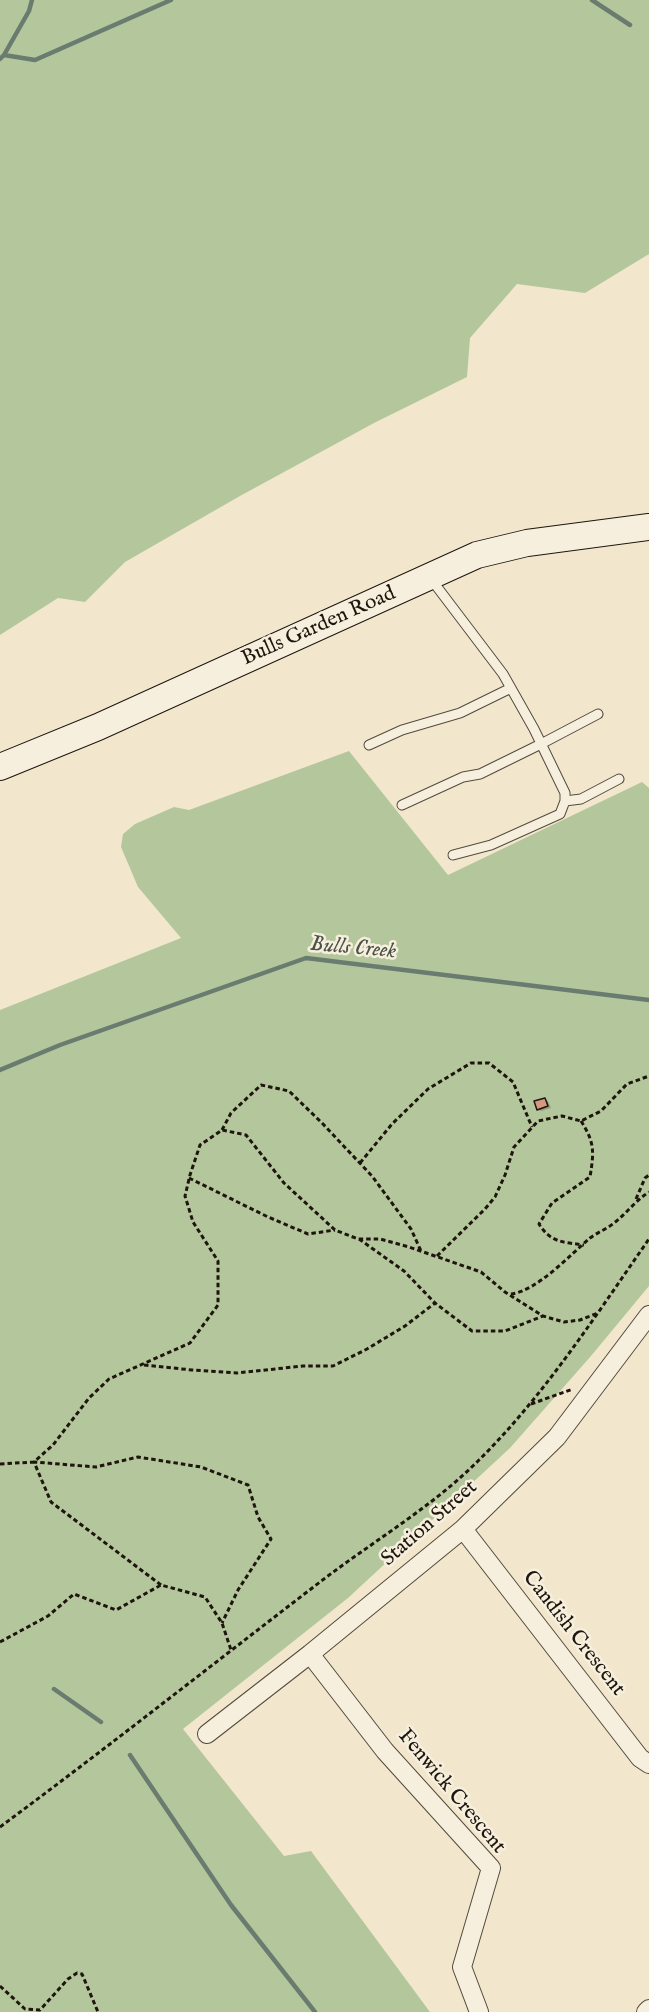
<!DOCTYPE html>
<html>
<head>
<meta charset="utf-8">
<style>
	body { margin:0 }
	canvas { display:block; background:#f2e7cc }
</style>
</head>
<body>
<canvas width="649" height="2012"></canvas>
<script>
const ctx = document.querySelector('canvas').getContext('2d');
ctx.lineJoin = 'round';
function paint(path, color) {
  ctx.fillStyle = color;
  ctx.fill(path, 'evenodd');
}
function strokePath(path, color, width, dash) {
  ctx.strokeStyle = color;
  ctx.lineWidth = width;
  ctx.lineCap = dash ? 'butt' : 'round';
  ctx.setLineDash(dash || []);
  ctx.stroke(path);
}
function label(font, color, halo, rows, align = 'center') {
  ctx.font = font + ' "IM FELL English",serif';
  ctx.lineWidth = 5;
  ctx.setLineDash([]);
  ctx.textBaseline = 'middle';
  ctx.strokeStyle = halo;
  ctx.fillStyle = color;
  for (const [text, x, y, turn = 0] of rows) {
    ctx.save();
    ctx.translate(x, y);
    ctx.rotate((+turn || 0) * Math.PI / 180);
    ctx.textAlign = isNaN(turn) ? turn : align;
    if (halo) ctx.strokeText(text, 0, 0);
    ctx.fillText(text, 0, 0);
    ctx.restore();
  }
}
const green = new Path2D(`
	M0,0h649v254l-64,39 -68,-9 -47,54 -3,39 -93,46 -134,73 -115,66 -40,40 -27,-4 -58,37z
	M349,751l99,124 194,-93 7,6v498l-58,70 -81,92 -162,150 -165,131 101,127 27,-5 119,161h-430v-1002l181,-72 -43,-51 -17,-40 2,-13 12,-10 39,-17 15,3z`);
const shadow = new Path2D(`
	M545,1099l3,2 3,7 -10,3 -3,-2z`);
const stream = new Path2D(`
	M592,0l38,25
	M4,55l31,5 136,-60
	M0,59l4,-4 25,-44 3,-11
	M0,1070l60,-25 246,-87 343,42
	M54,1689l47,33
	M130,1755l101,150 84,107`);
const building = new Path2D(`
	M545,1098l3,8 -11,4 -3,-9z`);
const path = new Path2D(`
	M581,1121c14,22 13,31 9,56l-38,26 -13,21c12,19 24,18 45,21
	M222,1130l9,-17 30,-28 28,6 33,32 50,53 39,53 10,22
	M360,1163l32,-39 36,-35 43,-26h18l24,19 19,45
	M189,1178l79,39 40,17 27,-4
	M636,1199l9,-21 4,-3
	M359,1239l45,32 31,32 37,28h33l38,-15
	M437,1256l48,-47 10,-12 10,-22 9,-28 24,-26 24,-5 19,5 20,-10 26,-27 22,-8
	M511,1294c26,-3 59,-39 79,-56 8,-6 17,-9 24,-15 13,-10 21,-22 35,-31
	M144,1365l48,5 45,3 66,-7h30l34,-17 38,-23 30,-23
	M531,1404l42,-15
	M0,1464l34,-2 19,-17 36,-47 20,-19 81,-36 28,-38v-44l-25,-39 -8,-26 5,-21 10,-30 22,-15 24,5 38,48 51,47 23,9h22l29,8 72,25 24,20 38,24 21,6 16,-2 18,-7
	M161,1585l-110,-83 -17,-40 62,5 42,-10 63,10 47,18 10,32 13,22 -33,51 -16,33
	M0,1642l48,-26 26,-22 42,16 45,-25 44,12 17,26 9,27
	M0,1827c108,-80 213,-163 320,-245 52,-40 112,-75 158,-121 66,-65 118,-146 171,-222
	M0,1986l25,23 15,1 28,-31 9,-6 5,1 16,38`);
const lane = new Path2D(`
	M431,579l72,95 31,55 31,64v8l-5,13 -69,31 -38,10
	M369,745l33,-15 58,-17 51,-25
	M565,801l16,-2 38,-20
	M402,805l61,-28 17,-3 61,-30 57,-30`);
const street = new Path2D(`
	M463,1529l177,229 9,6
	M310,1654l75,97 106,117 -29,99 17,45
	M207,1734l103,-80 153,-125 94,-92 92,-122
	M646,2012l3,-3`);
const secondary = new Path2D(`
	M0,767l98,-40 379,-172 50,-12 122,-16`);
const streetNames = [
	["Bulls Garden Road",319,627,-24],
	["Station Street",430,1524,-41],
	["Candish Crescent",573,1634,52],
	["Fenwick Crescent",451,1792,50]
];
const waterNames = [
	["Bulls Creek",353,949,5]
];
paint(green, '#b4c79c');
paint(shadow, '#0003');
strokePath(stream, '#6a7c6f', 4.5);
paint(building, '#d59980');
strokePath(building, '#1e150d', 1.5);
strokePath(lane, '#534a3d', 11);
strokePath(street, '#534a3d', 20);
strokePath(secondary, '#1e150d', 28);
strokePath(path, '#1e150d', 3, [4.5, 3]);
strokePath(lane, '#f7efde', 9);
strokePath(street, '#f7efde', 18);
strokePath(secondary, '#f7efde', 26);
label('21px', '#1e150d', '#f7efde', streetNames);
label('italic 22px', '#4a5146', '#f7efde', waterNames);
</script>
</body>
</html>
